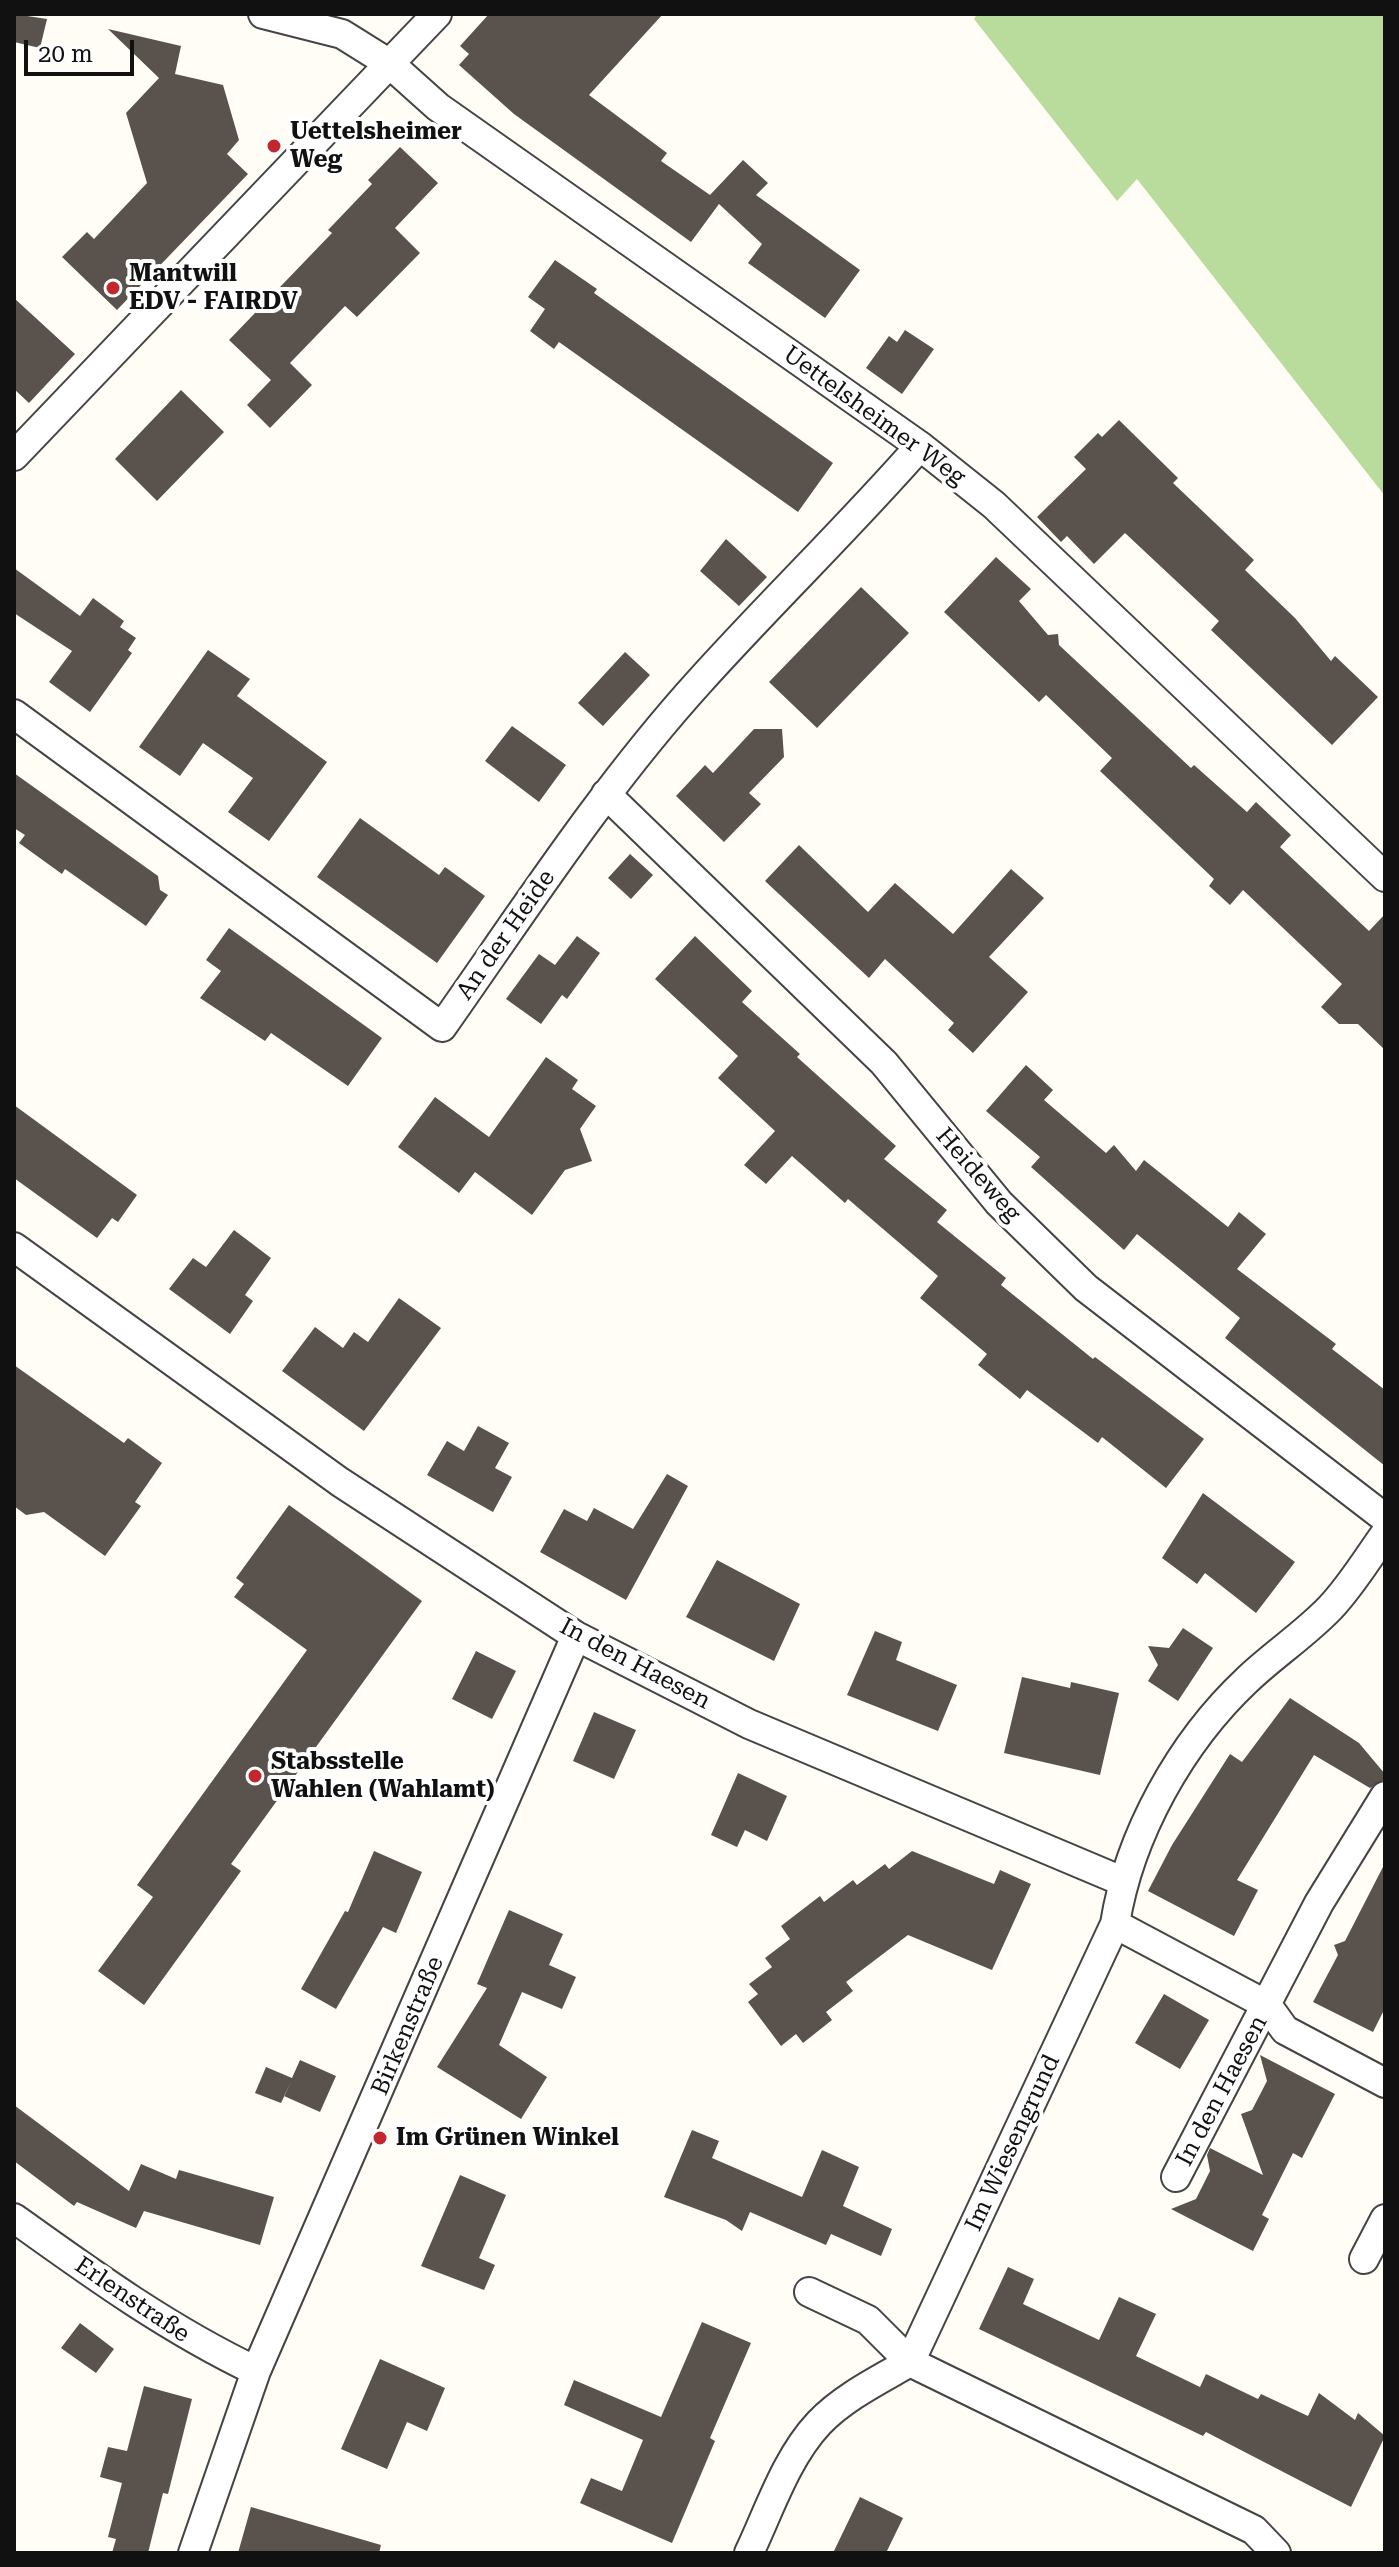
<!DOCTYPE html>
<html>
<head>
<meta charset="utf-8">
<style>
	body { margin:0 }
	#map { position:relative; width:1399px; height:2567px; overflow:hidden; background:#fffdf5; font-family:"Roboto Serif",serif }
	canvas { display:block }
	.frame { position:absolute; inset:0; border:16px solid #111; pointer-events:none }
	.scale { position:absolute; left:24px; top:40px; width:110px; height:36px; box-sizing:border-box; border:4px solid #111; border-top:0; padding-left:10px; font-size:24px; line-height:28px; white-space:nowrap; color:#111; -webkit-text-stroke:6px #fff; paint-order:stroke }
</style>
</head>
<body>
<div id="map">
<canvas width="1399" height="2567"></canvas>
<div class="frame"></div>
<div class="scale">20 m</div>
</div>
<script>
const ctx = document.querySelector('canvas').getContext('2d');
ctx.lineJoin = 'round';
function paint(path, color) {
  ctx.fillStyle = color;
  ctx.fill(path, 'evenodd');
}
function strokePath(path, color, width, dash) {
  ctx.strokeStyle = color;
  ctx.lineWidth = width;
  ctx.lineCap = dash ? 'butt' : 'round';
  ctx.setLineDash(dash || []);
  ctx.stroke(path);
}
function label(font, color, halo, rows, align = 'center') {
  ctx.font = font + ' "Roboto Serif",serif';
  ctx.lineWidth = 8;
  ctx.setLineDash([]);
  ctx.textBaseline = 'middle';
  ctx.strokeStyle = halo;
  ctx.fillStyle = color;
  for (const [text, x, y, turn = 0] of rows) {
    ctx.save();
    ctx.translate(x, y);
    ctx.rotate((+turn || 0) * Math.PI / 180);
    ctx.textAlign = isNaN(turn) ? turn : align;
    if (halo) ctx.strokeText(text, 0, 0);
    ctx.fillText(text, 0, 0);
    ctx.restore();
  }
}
const forest = new Path2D(`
	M977,14h408v482l-248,-317 -20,22 -143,-182z`);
const building = new Path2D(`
	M14,14l33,5 -7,29 -26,-6z
	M489,14h174l-74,81 78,58 -6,8 49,34 33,-35 25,23 -12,12 104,75 -35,48 -77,-55 14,-19 -43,-40 -28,38 -177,-128 -55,-49 10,-11 -9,-8z
	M108,29l73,17 -6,28 48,11 16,55 -12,14 21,20 -131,136 -55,-53 25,-25 7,7 53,-56 -21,-70 33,-35z
	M400,147l38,36 -43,45 25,25 -63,64 -12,-11 -55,57 22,22 -42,43 -23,-23 24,-25 -42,-40 103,-107 -4,-3 44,-46 -4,-4z
	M555,260l42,29 -3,4 239,170 -35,49 -239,-170 -5,7 -24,-18 15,-22 -17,-12z
	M14,298l61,56 -46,49 -15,-14z
	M905,330l29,19 -32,45 -36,-26 23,-32 8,6z
	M181,390l43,42 -67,69 -42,-42z
	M1119,420l59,58 -5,5 81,77 -9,10 50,48 36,43 4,-5 43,41 -46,48 -121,-115 8,-9 -94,-88 -31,31 -27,-28 -6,6 -24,-25 49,-48 -12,-12 24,-24 4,4z
	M726,539l41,38 -28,29 -39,-35z
	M996,557l35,32 -12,12 29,34 10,-1 1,11 132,123 3,-3 53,47 9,-10 35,33 -11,12 89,84 16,-17v136l-27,-26h-19l-18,-17 21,-23 -99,-94 -13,15 -21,-19 5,-7 -114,-108 12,-13 -66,-63 -7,7 -95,-90z
	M14,568l66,48 13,-18 31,23 -4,6 16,11 -8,12 4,3 -42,59 -41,-30 23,-31 -58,-38z
	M861,587l48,46 -92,95 -48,-46z
	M208,650l42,29 -13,17 90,66 -58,79 -41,-29 25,-34 -50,-35 -23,33 -41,-29z
	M625,652l25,23 -47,51 -25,-23z
	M512,726l54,39 -27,37 -54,-41z
	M754,729h28l2,28 -35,36 12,11 -37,38 -48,-46 29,-31 8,8z
	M14,773l144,103 2,14 8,5 -22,31 -81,-57 -3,5 -43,-31 6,-8 -11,-7z
	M360,818l79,57 6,-8 40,29 -48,67 -120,-86z
	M799,845l69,67 27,-29 58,51 58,-65 33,29 -55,59 39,35 -55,61 -25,-23 6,-7 -69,-64 -16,19 -104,-97z
	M630,854l23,21 -22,24 -23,-21z
	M229,928l153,110 -34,48 -77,-53 -6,8 -65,-43 21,-27 -15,-11z
	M577,936l23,17 -33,46 -5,-4 -21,29 -35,-25 33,-45 16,11z
	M695,936l57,55 -10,11 58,52 -3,3 99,89 -12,13 63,51 -10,12 69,56 -5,7 92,74 2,-2 109,82 -38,49 -64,-51 -4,6 -71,-53 -7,9 -42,-34 9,-11 -67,-56 18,-22 -90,-77 -3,4 -53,-47 -26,28 -22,-19 31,-34 -57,-53 20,-22 -83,-77z
	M546,1057l32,23 -6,9 24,17 -16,23 12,32 -27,9 -33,45 -57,-43 -16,21 -61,-46 37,-50 54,40z
	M1026,1065l27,25 -9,10 62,53 8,-8 22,26 8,-11 84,67 11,-15 27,22 -29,35 99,75 -4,5 53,41v76l-160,-128 15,-20 -103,-84 -13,16 -93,-83 9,-10 -54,-46z
	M14,1105l123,90 -19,27 -6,-4 -15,20 -83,-60z
	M234,1230l37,28 -26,37 8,6 -23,33 -61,-45 24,-31 13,9z
	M399,1298l42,30 -77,103 -82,-60 33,-44 28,21 11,-16 14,10z
	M14,1365l110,78 4,-5 34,25 -27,39 6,4 -36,50 -61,-44 -18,3 -12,-9z
	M478,1426l31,17 -14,25 17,9 -19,35 -66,-37 20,-34 17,10z
	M667,1474l21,12 -62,114 -86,-48 24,-43 23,12 7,-13 39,21z
	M1203,1493l92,69 -39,51 -51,-40 -8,11 -35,-26z
	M289,1505l133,96 -191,263 10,7 -97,134 -46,-34 55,-74 -16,-12 170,-235 -73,-53 10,-13 -8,-6z
	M717,1560l83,44 -26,57 -88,-44z
	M1183,1628l30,20 -35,53 -30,-20 10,-16 -10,-19 21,2z
	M875,1631l27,11 -6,18 61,25 -19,46 -91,-36z
	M476,1651l40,20 -24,48 -40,-20z
	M1022,1677l48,11 1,-6 48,11 -19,82 -96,-22z
	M1290,1698l69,45 26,31v5l-15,9 -56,-33 -77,125 21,10 -24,46 -86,-45 24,-46 58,-91 12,8z
	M594,1712l42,18 -22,49 -41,-18z
	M738,1773l49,23 -20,45 -22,-11 -8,17 -26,-12z
	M374,1851l48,21 -26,61 -13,-6 -47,82 -35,-20 44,-78 3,1z
	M912,1851l82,33 6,-14 31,14 -39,86 -84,-35 -62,47 7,9 -27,21 6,8 -29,23 -7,-9 -15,12 -33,-44 10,-8 -9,-10 23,-17 -7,-9 25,-19 -9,-13 39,-30 4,6 29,-22 4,5 28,-21 4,5z
	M1385,1863v145l-12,24 -60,-30 25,-47 -4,-10 11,-4z
	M509,1910l54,24 -14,31 27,12 -14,32 -40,-17 -23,53 48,32 -26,42 -84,-52 50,-79 -10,-4z
	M1164,1994l45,26 -29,49 -45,-26z
	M1260,2055l75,39 -33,64 -9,-5 -31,62 7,4 -16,32 -82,-42 25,-10 14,-28 -3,-16 3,-7 53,27 -22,-61 11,-4 15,-29z
	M300,2060l36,16 -16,36 -36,-16 7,-14 -10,21 -26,-10 11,-26 26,11z
	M14,2105l115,86 12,-27 35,15 3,-9 95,27 -14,48 -116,-34 -8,17 -59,-26 -3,4 -60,-45z
	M692,2130l27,11 -7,17 90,39 20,-47 37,17 -16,39 49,23 -11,27 -50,-22 -5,11 -76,-33 -8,19 -16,-11 -62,-23z
	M460,2175l46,20 -27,63 16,7 -11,25 -63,-24z
	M1008,2267l26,12 -11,25 76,36 20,-43 37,17 -20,42 64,31 6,-13 52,25 3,-5 47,22 11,-23 36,27 3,-7 27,23 -34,71 -145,-75 -3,4 -224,-107z
	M702,2322l49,21 -41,95 5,3 -43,102 -92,-40 11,-25 31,13 21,-51 -79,-35 10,-25 87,37z
	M80,2323l34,26 -18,24 -35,-25z
	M380,2359l65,29 -18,43 -20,-9 -20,47 -46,-20z
	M144,2386l48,13 -24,95 -5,-1 -15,60h-36l4,-14 -8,-2 14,-54 -22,-6 8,-30 19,4z
	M860,2497l43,21 -17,35h-53z
	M251,2507l130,38 -2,8h-141z`);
const minor = new Path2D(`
	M263,14l79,20 48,30 48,43 482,339 74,59 391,372
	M14,456l423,-442
	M14,714l428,313c83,-118 161,-239 258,-346 72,-80 149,-154 220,-235
	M606,794l278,269 115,140 87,85 299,230
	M14,1247l326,235 236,154 173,88 373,157
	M1385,1534c-18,25 -34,52 -55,74 -26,27 -57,47 -83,72 -66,62 -118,155 -132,244l152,81 18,25 100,53
	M1176,2177l143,-274 66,-107
	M14,2218c78,56 154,111 242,153
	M1364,2259l21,-40
	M809,2292l59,28 42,42 344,168 22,23
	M193,2553l63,-182 320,-735
	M749,2553c20,-42 37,-95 70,-130 25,-26 60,-43 91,-61l205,-438`);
const markers = [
	[274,146,8,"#c4262e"],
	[113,288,8,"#c4262e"],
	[255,1776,8,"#c4262e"],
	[380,2138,8,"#c4262e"]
];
const poiNames = [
	["Uettelsheimer",290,132],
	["Weg",290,160],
	["Mantwill",129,274],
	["EDV - FAIRDV",129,302],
	["Stabsstelle",271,1762],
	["Wahlen (Wahlamt)",271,1790],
	["Im Grünen Winkel",396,2138]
];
const streetNames = [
	["Uettelsheimer Weg",874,416,36],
	["An der Heide",506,935,-55],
	["Heideweg",978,1175,49],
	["In den Haesen",635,1664,28],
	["Birkenstraße",408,2026,-67],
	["In den Haesen",1222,2091,-62],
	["Im Wiesengrund",1013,2143,-65],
	["Erlenstraße",132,2300,34]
];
paint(forest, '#b9dc9c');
paint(building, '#5a524d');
strokePath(minor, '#444', 32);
strokePath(minor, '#fff', 28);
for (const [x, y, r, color] of markers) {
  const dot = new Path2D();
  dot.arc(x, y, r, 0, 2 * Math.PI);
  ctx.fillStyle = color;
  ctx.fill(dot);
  strokePath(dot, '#fff', 3);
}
label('bold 24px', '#111', '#fff', poiNames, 'left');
label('24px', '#111', '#fff', streetNames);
</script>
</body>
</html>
